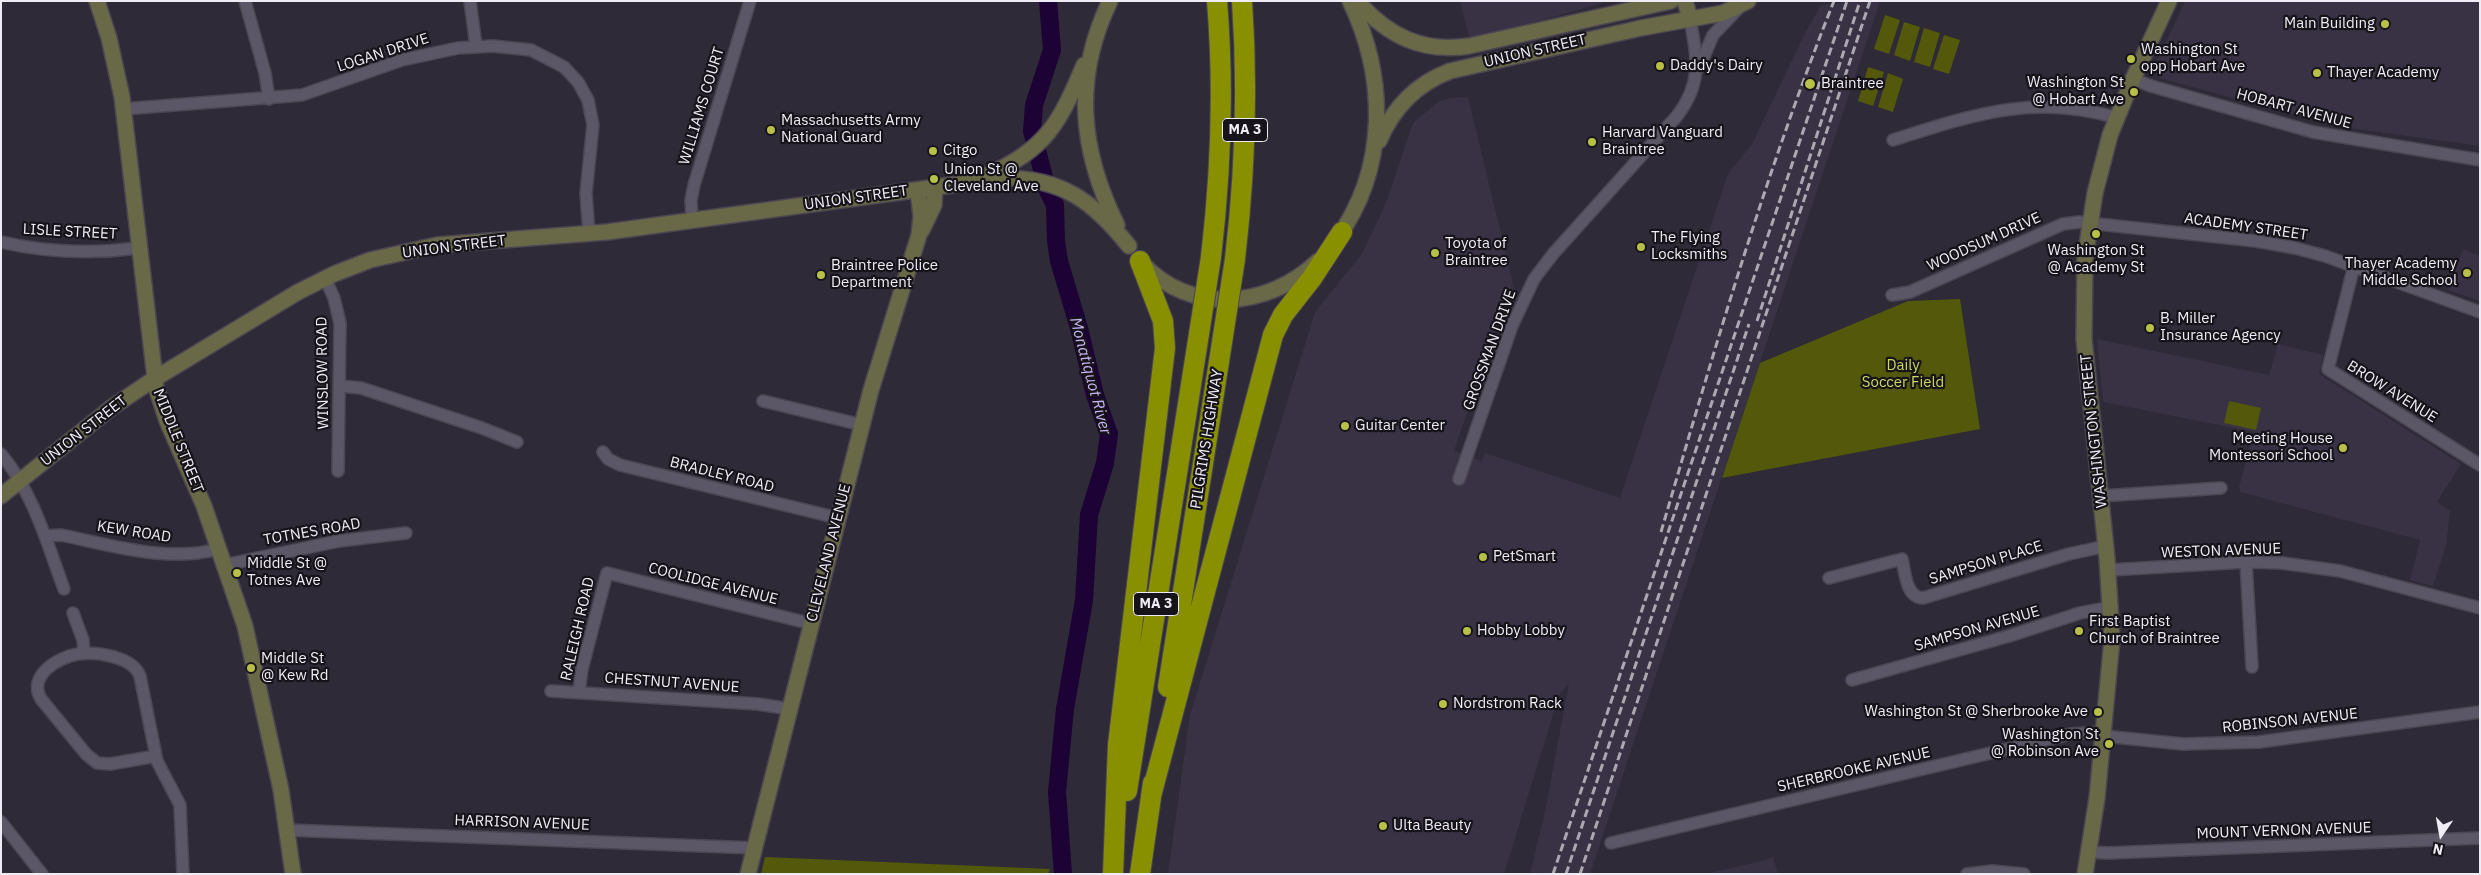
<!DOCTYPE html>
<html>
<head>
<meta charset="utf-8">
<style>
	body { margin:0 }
	#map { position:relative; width:2481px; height:875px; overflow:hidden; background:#2e2a37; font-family:"IBM Plex Sans",sans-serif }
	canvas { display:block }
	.frame { position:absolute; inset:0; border:2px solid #efecf5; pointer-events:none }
	.north { position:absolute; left:2416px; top:810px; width:50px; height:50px; -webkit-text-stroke:4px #16141a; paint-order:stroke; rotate:192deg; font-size:14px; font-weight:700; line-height:20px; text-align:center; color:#efecf5 }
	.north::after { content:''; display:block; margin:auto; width:18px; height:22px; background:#efecf5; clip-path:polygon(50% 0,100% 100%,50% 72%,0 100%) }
</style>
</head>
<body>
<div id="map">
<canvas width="2481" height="875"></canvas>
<div class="frame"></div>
<div class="north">N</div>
</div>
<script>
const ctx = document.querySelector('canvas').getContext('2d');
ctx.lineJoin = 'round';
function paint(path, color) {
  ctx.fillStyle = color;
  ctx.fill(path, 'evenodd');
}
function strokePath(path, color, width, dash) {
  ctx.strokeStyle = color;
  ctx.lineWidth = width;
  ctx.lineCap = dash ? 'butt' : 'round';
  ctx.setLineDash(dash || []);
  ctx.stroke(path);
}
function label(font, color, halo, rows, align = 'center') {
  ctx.font = font + ' "IBM Plex Sans",sans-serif';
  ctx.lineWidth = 4.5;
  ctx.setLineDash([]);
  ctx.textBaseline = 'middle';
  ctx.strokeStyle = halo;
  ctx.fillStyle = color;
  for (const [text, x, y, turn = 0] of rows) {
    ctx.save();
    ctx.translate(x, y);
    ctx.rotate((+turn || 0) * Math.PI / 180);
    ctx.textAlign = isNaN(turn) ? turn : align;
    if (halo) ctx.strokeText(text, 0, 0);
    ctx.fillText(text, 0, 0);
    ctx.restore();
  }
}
const built = new Path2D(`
	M1460,1h149l-139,40z
	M1857,1h23l-290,873h-60l16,-67 23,-124 -10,12 -55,179h-336l22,-159 125,-403 47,-58 26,-56 25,-75 25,-21 13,-4 17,-1 46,191 -11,19 -49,144 28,10 3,-8 135,45 108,-324 24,-30 53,-111 16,-28z
	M2185,1h295v145l-145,-20 -175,-48 -6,-10z
	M2463,249l17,7v45l-32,-11z
	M2097,339l172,36 9,-31 45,11 -4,19 142,90 -24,38 13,9 -4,35 -13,40 -23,-6 10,-40 -180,-48 -1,-5 15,-55 -151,-30z
	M1773,857l5,17h-73l57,-13z`);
const green = new Path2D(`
	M1885,15l15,5 -11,34 -15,-5z
	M1904,22l16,5 -10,34 -16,-6z
	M1924,28l16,5 -10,34 -16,-5z
	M1944,35l16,5 -11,34 -16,-5z
	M1868,67l16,5 -11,34 -15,-5z
	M1888,73l15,6 -10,33 -15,-5z
	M1960,299l20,130 -258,49 38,-115 148,-62z
	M2229,401l32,7 -5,22 -32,-7z
	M765,857l285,12 -2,5h-287z`);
const river = new Path2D(`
	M1048,1l4,49 -18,55 -2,26 15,58 8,16 1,36 3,20 20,67 16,67 14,39 -4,29 -16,52 -5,85 -19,109 -8,83 6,82`);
const street = new Path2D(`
	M245,1l20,72 4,26
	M470,1l6,45
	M1699,68l14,-33 25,-26
	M2133,79l18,7 162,46 167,28
	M123,109l179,-14 100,-35 56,-12 35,-2 38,4 33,17 14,15 10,18 5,25 -7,68 3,41
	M1893,140c79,-25 141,-47 224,-22
	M692,220l-1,-20 3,-15 56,-184
	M1,242c44,10 93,12 137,6
	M2354,266l-26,103 152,96
	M325,278l9,20 6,25 -2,148
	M1892,295l18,-3 153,-68 16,-2 177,19 39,7 30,8 155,56
	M340,386l21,2 121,40 35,14
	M763,401l99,24
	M603,452l5,7 12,6 218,53
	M1,454c32,38 46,89 63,135
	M1459,479l53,-153 22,-47 19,-25 124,-138c26,-34 20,-58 13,-97
	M2101,496l120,-8
	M45,536l16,-1c50,10 106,28 157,14
	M2246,562l6,105
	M224,565l115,-24 67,-8
	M2109,570l137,-8 36,1 58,8 140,37
	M1829,578l73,-19c3,13 4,39 21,39l146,-44 37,-8
	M73,613l10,27 1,13
	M1852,680l157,-44 71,-23 31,-6
	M551,691l207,13 32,5
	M579,692l3,-23 25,-96 205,51
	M2103,736l80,8 76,-2 221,-30
	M156,756l-46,8 -13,-1 -11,-9 -45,-55c-14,-23 17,-42 37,-45 19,-3 55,3 62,22l17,85 23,44 3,69
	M1,822l41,52
	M287,830l468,18
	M1611,843l460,-109 33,-2
	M2089,852l19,1 372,-15
	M1967,874l25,-3 32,3`);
const secondary = new Path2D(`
	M97,1l12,37 13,59 34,290 11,34 37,85 41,120 36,164 12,84
	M1110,1c-37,77 -30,149 7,224
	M1357,1c31,35 65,52 112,45l202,-45
	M1685,1l5,18
	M1379,141c14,-33 37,-57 71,-70l191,-43 82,-15 25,-12
	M987,175c59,-25 73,-53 97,-110
	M922,230l12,-25 1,-18
	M1336,240c52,-71 51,-162 14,-239
	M1142,263c48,52 126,46 176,-2
	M1,496l110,-88 43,-29 144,-87 36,-18 36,-14 67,-15 170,-13 396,-54c59,0 90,23 126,68
	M748,874l123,-484 48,-155 2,-18 -3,-27
	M2085,874l12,-76 15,-159 -5,-81 -23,-219 1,-81 10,-65 15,-58 23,-56 36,-78`);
const highway = new Path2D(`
	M1211,257c10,-85 13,-171 6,-256
	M1235,259c10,-85 13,-172 7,-258
	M1168,687l55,-351
	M1127,791l72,-457
	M1151,796l122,-461 10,-20 29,-37 30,-46
	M1113,874l5,-129 47,-397 -2,-27 -23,-60
	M1140,874l13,-91`);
const rail = new Path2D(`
	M1757,321l103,-320
	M1661,532c52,-178 104,-358 173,-531
	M1553,874l294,-873
	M1566,874l183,-550
	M1580,874l290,-873`);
const highwayBridge = new Path2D(`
	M1199,334l12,-77
	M1223,336l12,-77`);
const markers = [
	[2385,24,5,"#b8c147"],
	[2131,59,5,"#b8c147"],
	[1660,66,5,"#b8c147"],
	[2317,73,5,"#b8c147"],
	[1810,84,6,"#b8c147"],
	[2134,92,5,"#b8c147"],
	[771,130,5,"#b8c147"],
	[1592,142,5,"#b8c147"],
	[933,151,5,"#b8c147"],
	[934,179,5,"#b8c147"],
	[2096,234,5,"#b8c147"],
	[1641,247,5,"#b8c147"],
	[1435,253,5,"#b8c147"],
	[2467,273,5,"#b8c147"],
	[821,275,5,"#b8c147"],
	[2150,328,5,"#b8c147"],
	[1345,426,5,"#b8c147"],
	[2343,448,5,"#b8c147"],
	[1483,557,5,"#b8c147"],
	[237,573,5,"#b8c147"],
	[1467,631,5,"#b8c147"],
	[2079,631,5,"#b8c147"],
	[251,668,5,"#b8c147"],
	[1443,704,5,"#b8c147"],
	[2098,712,5,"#b8c147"],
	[2109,744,5,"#b8c147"],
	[1383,826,5,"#b8c147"]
];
const shields = [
	[1245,130,45],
	[1156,604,45]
];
const shieldNames = [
	["MA 3",1245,130],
	["MA 3",1156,604]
];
const poiNames = [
	["Main Building",2375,24,"right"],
	["Washington St",2141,50],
	["opp Hobart Ave",2141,67],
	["Daddy's Dairy",1670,66],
	["Thayer Academy",2327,73],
	["Washington St",2124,83,"right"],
	["@ Hobart Ave",2124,100,"right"],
	["Braintree",1821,84],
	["Massachusetts Army",781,121],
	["National Guard",781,138],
	["Harvard Vanguard",1602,133],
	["Braintree",1602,150],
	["Citgo",943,151],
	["Union St @",944,170],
	["Cleveland Ave",944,187],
	["The Flying",1651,238],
	["Locksmiths",1651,255],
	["Toyota of",1445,244],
	["Braintree",1445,261],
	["Washington St",2096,251,"center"],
	["@ Academy St",2096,268,"center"],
	["Thayer Academy",2457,264,"right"],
	["Middle School",2457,281,"right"],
	["Braintree Police",831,266],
	["Department",831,283],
	["B. Miller",2160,319],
	["Insurance Agency",2160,336],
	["Guitar Center",1355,426],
	["Meeting House",2333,439,"right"],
	["Montessori School",2333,456,"right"],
	["PetSmart",1493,557],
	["Middle St @",247,564],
	["Totnes Ave",247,581],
	["First Baptist",2089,622],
	["Church of Braintree",2089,639],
	["Hobby Lobby",1477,631],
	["Middle St",261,659],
	["@ Kew Rd",261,676],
	["Nordstrom Rack",1453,704],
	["Washington St @ Sherbrooke Ave",2088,712,"right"],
	["Washington St",2099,735,"right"],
	["@ Robinson Ave",2099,752,"right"],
	["Ulta Beauty",1393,826]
];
const streetNames = [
	["UNION STREET",1535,51,-13],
	["LOGAN DRIVE",383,53,-18],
	["WILLIAMS COURT",702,106,-73],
	["HOBART AVENUE",2294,109,15],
	["UNION STREET",856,198,-8],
	["ACADEMY STREET",2246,227,8],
	["LISLE STREET",70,232,3],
	["WOODSUM DRIVE",1984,242,-24],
	["UNION STREET",454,247,-7],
	["GROSSMAN DRIVE",1490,350,-70],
	["WINSLOW ROAD",323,373,-91],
	["BROW AVENUE",2392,392,32],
	["UNION STREET",84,431,-38],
	["WASHINGTON STREET",2094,431,-96],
	["PILGRIMS HIGHWAY",1207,439,-81],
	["MIDDLE STREET",178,441,68],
	["BRADLEY ROAD",722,475,14],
	["KEW ROAD",134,532,9],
	["TOTNES ROAD",312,532,-10],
	["WESTON AVENUE",2221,551,-2],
	["CLEVELAND AVENUE",829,553,-76],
	["SAMPSON PLACE",1986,563,-17],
	["COOLIDGE AVENUE",713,584,14],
	["RALEIGH ROAD",578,629,-77],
	["SAMPSON AVENUE",1977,629,-16],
	["CHESTNUT AVENUE",672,683,4],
	["ROBINSON AVENUE",2290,721,-6],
	["SHERBROOKE AVENUE",1854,770,-13],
	["HARRISON AVENUE",522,823,2],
	["MOUNT VERNON AVENUE",2284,831,-2]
];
const parkNames = [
	["Daily",1903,366],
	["Soccer Field",1903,383]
];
const waterNames = [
	["Monatiquot River",1090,376,75]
];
paint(built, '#393245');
paint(green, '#53580b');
strokePath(river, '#1c0235', 18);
strokePath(street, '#4b4652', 14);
strokePath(secondary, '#4b4652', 18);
strokePath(highway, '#4b4652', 22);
strokePath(street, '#5c5766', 11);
strokePath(secondary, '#696847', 15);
strokePath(highway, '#889000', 20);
strokePath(rail, '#aba8b2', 3, [8, 4]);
strokePath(highwayBridge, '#4b4652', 22, []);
strokePath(highwayBridge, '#889000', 20);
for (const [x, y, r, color] of markers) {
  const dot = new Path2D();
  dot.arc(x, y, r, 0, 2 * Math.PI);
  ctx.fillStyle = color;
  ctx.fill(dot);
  strokePath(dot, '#16141a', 2);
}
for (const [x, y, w] of shields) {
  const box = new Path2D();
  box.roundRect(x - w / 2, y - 11.5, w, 23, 4);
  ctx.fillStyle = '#16141a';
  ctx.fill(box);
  strokePath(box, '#efecf5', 1);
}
label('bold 14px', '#efecf5', null, shieldNames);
label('15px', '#efecf5', '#16141a', poiNames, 'left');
label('15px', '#efecf5', '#16141a', streetNames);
label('15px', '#cfd95c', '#16141a', parkNames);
label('italic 16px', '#c8b2f0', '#16141a', waterNames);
</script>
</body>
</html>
